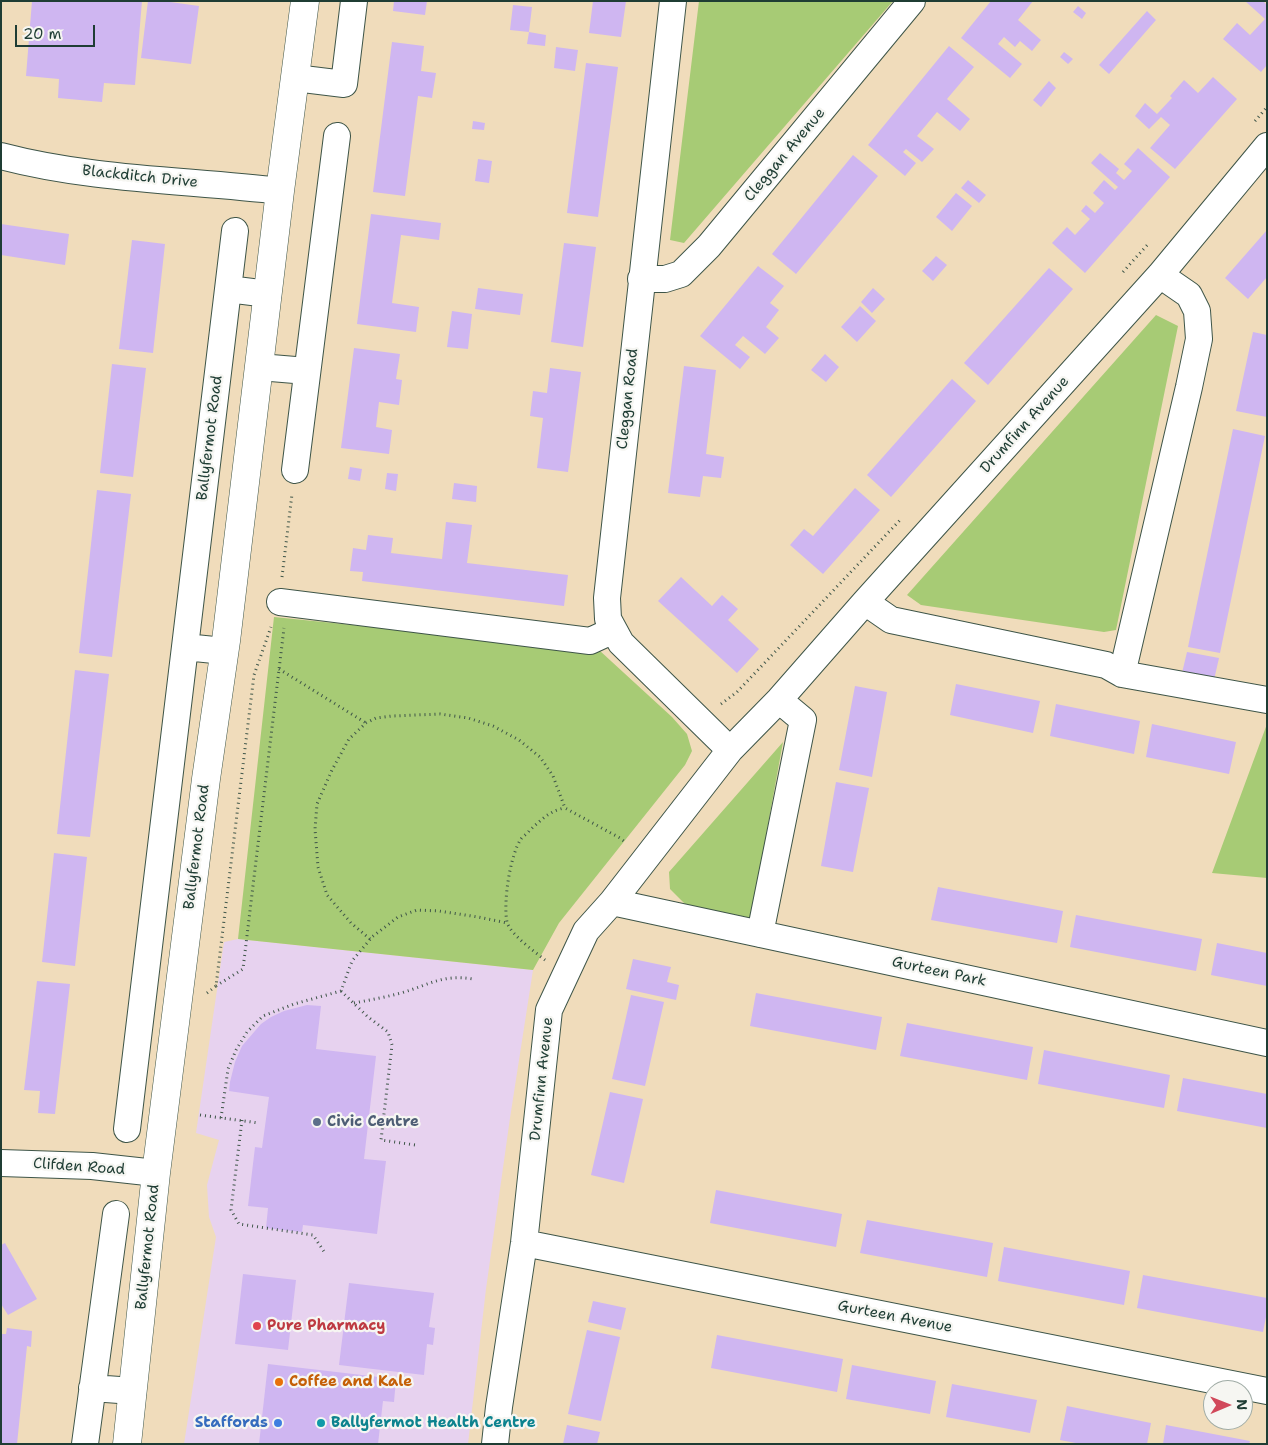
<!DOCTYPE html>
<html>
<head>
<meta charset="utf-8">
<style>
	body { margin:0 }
	#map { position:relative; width:1268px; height:1445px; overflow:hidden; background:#f0dcbb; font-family:"Shantell Sans",sans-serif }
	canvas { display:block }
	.frame { position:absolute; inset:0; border:2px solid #1f3d34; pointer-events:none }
	.north { position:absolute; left:1203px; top:1380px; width:50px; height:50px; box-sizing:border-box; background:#f6f6f2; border:1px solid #a0aca6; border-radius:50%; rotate:89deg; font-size:14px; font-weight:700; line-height:20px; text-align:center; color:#1f3d34 }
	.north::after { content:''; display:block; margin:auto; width:18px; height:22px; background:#d1495b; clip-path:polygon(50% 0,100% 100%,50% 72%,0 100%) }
	.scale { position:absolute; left:15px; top:25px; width:80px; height:22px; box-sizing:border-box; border:2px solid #1f3d34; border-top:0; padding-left:6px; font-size:15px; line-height:18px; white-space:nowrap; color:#1f3d34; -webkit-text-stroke:4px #f6f6f2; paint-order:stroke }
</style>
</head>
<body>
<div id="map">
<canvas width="1268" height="1445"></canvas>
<div class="frame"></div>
<div class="north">N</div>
<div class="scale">20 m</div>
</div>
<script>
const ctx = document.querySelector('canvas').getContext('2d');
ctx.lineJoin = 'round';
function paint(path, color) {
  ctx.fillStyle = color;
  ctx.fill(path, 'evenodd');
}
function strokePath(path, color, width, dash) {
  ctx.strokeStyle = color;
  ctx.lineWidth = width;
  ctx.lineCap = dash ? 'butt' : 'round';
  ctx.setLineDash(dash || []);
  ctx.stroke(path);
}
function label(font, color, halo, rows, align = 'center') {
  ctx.font = font + ' "Shantell Sans",sans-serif';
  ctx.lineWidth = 4.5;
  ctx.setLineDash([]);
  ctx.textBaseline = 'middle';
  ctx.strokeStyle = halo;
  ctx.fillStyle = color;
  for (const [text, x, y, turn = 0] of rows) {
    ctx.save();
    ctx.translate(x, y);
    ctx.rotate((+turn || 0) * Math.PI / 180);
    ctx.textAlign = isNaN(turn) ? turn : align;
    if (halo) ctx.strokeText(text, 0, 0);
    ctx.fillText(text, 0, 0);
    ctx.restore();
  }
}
const built = new Path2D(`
	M238,939l295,31 -23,148 -24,171 -18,155h-284l32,-207 -7,-20 -2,-32 12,-45 -23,-7 28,-191z`);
const green = new Path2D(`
	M699,1h194l-209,242 -14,-3z
	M1156,315l22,11 -62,304 -12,2 -183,-27 -14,-10z
	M274,617l325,33 73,67 15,17 5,17 -7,14 -126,158 -26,47 -295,-31z
	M1267,724v154l-55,-5z
	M783,742l-32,176 -65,-13 -16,-16 -1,-17z`);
const building = new Path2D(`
	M32,1h110l-7,84 -31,-2 -2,19 -44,-4 1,-19 -33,-3z
	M148,1h15l36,5 -8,58 -50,-6z
	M394,1h33l-2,14 -32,-4z
	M593,1h33l-5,36 -32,-4z
	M991,1h42l-15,19 23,20 -9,11 -12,-10 -5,6 -11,-10 -6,7 24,20 -12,14 -49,-40z
	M1245,1h18l4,4v60l-6,7 -38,-33 14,-16 13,12 15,-16z
	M513,5l19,2 -3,25 17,3 -1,11 -18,-2 2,-12 -19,-2z
	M1078,6l8,7 -4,6 -9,-7z
	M1147,11l9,9 -47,54 -10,-9z
	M392,42l32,4 -3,25 15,2 -4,25 -14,-2 -13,100 -32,-4z
	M949,46l25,21 -27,32 23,20 -10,12 -23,-19 -20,24 17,13 -12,13 -16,-13 -3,3 13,11 -11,13 -37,-31z
	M556,47l22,3 -3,21 -21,-3z
	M1064,52l9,7 -5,5 -8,-7z
	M586,63l32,4 -20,150 -31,-4z
	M1213,77l24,22 -62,70 -25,-21 20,-23 -9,-8 -12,12 -14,-13 10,-13 12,11 15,-16 -2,-2 14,-16 14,13z
	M1049,81l7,7 -15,19 -8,-7z
	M473,121l12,2 -1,7 -12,-1z
	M1138,148l32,29 -85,96 -33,-30 15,-16 8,8 15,-16 -9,-8 5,-6 9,8 9,-10 -11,-10 11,-13 11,10 3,-3 -27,-24 9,-10 19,16 -3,4 8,7 8,-9 -8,-7z
	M853,155l25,21 -82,98 -24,-20z
	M478,159l14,2 -3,22 -14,-2z
	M968,180l18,15 -7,8 -18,-15z
	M956,193l16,13 -20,25 -16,-14z
	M371,214l70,9 -2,17 -38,-5 -9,68 27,4 -3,25 -59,-8z
	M1,224l68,10 -4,31 -64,-10z
	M1267,230v47l-19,22 -23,-21z
	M132,240l33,4 -12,109 -34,-4z
	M564,243l32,4 -13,100 -32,-5z
	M936,256l11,9 -14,16 -11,-10z
	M758,266l26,20 -14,17 9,7 -13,17 13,11 -14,16 -22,-18 -8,9 15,12 -10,12 -40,-33z
	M1049,268l24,21 -85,96 -24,-22z
	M478,288l45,6 -3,21 -45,-6z
	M873,288l12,11 -13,14 -11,-11z
	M860,306l16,15 -19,21 -16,-15z
	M452,311l20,3 -4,35 -21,-2z
	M1253,332l14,3v82l-31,-6z
	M354,348l46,6 -4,25 6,1 -3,25 -20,-3 -3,25 16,3 -3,24 -48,-6z
	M825,354l14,13 -13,15 -15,-12z
	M112,364l34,4 -13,109 -33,-4z
	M684,366l32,4 -10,84 18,3 -3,21 -18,-2 -3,21 -32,-4z
	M550,368l31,4 -13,100 -31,-4 6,-50 -13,-2 3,-25 14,2z
	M952,379l24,22 -85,96 -24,-22z
	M1233,429l32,7 -45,217 -32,-6z
	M350,467l12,2 -2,12 -12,-2z
	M387,473l11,1 -2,17 -11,-2z
	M454,483l23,3 -1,16 -24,-3z
	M855,488l25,22 -57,64 -33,-29 14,-16 9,7z
	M97,490l34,4 -19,163 -33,-4z
	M446,522l26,3 -5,38 101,12 -4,31 -202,-25 1,-9 -13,-1 3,-23 13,2 2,-15 25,3 -2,15 51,6z
	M681,577l31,29 10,-11 16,14 -10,11 31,29 -22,24 -79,-72z
	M1187,652l32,6 -5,22 -32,-7z
	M75,670l34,4 -19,163 -33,-3z
	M956,684l84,17 -7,32 -83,-18z
	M855,686l32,6 -15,85 -33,-7z
	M1056,704l84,17 -6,33 -84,-18z
	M1152,724l84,18 -7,32 -83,-17z
	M836,782l33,6 -16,84 -32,-6z
	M54,853l33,4 -12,109 -33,-4z
	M938,887l125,24 -6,32 -126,-23z
	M1076,915l126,24 -6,32 -126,-24z
	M1217,943l50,10v33l-56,-11z
	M633,959l38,8 -4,15 12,3 -3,15 -50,-11z
	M37,981l33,3 -15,130 -17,-1 2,-22 -16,-1z
	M756,993l126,24 -6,33 -126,-24z
	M631,995l33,7 -19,84 -33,-7z
	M307,1005l14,1 -5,43 60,7 -12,103 22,2 -9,73 -74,-9 -1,7 -36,-4 2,-20 -20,-2 7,-59 7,1 7,-51 -40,-6 1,-9 5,-20 7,-16 19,-22 10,-7 13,-6z
	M907,1023l126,24 -6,33 -127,-24z
	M1044,1050l126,25 -6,33 -126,-24z
	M1183,1078l84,16v34l-90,-17z
	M610,1092l33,7 -19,84 -33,-8z
	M716,1190l126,24 -6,33 -126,-24z
	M867,1220l126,23 -6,34 -127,-24z
	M5,1243l32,56 -29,16 -7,-11v-59z
	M1004,1247l126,24 -6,34 -126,-24z
	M243,1274l53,6 -8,70 -53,-6z
	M1143,1275l124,23v14l-4,20 -126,-24z
	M349,1283l85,10 -5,34 6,1 -2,17 -6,-1 -3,31 -85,-10z
	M593,1301l33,7 -5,22 -33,-8z
	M7,1328l25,3 -1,16 -4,-1 -10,98h-16v-110h5z
	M587,1330l33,7 -19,84 -33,-7z
	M717,1335l126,24 -6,33 -126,-24z
	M268,1364l128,15 -2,23 -11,-1 -5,43h-119z
	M852,1365l84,16 -6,33 -84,-15z
	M952,1384l85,16 -7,33 -84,-16z
	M1067,1406l84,17 -4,21h-66l-21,-4z
	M567,1425l33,7 -3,12h-34z
	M1166,1425l84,16 -1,3h-86z`);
const path = new Path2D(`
	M1255,121l12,-14
	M1123,272l26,-29
	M282,577l10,-83
	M279,669l87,54
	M721,704l16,-12 165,-174
	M370,939l-19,-16 -24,-28 -9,-28 -3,-38 2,-25 15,-34 17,-31 17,-16 10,-5 16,-2 48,-2 28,4 25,8 26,14 21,17 13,19 12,32 55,30 5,4
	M545,960c-10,-8 -35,-26 -38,-38 -4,-19 3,-67 14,-83 2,-3 6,-5 8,-8 11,-10 20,-20 35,-23
	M216,986l27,-17 41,-341
	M341,991l27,26 20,15 4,13 -11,95 34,5
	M207,993l9,-7 38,-311 17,-48
	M354,1003c16,-3 32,-6 47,-10 28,-8 41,-19 72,-14
	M200,1115l59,8
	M221,1118l7,-49 8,-19 11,-18 16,-16 31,-12 47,-13 11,-30 20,-24 26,-20 19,-7 22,1 39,6 29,6
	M242,1120l-11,90 8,14 74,11 12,18`);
const minor = new Path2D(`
	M673,1l-66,597 1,21 13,24 109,107
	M295,78l49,6 10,-83
	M1,156c91,24 186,24 279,35
	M641,279h24l16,-5 28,-28 203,-245
	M228,289l40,5
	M259,367l48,4
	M295,470l42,-334
	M280,602l310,39 24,-11
	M865,602l26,18 215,45 16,9 67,-287 10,-48 -2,-28 -8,-16 -29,-20
	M185,647l39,4
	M1122,674l145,26
	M612,902l655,141
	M760,934l43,-214 -24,-20
	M127,1129l108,-898
	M1,1163l91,3 64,7
	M524,1243l743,148
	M92,1388l41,3
	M85,1444l31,-230
	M495,1444l4,-37 25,-164 25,-233 37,-79 26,-29 118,-152 49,-50 86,-98 295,-327 107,-129`);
const major = new Path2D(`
	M127,1444l29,-271 50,-394 20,-138 54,-450 25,-190`);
const markers = [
	[317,1122,5,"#5c6f8a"],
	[257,1326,5,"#e0444e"],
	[279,1382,5,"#e8710a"],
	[278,1423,5,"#3f7fe0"],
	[321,1423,5,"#0f9aa8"]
];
const streetNames = [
	["Cleggan Avenue",785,155,-50],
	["Blackditch Drive",140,177,6],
	["Cleggan Road",628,399,-84],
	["Drumfinn Avenue",1025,425,-48],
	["Ballyfermot Road",210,438,-83],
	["Ballyfermot Road",197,847,-83],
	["Gurteen Park",939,972,12],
	["Drumfinn Avenue",542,1079,-84],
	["Clifden Road",79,1167,4],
	["Ballyfermot Road",148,1247,-84],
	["Gurteen Avenue",895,1317,11]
];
const serviceNames = [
	["Civic Centre",327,1122]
];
const healthNames = [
	["Pure Pharmacy",267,1326]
];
const foodNames = [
	["Coffee and Kale",289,1382]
];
const shopNames = [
	["Staffords",268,1423]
];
const cultureNames = [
	["Ballyfermot Health Centre",331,1423]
];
paint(built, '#e7d2ef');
paint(green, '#a7cb75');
paint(building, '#cfb6f1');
strokePath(minor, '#3e5548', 28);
strokePath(major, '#3e5548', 29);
strokePath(path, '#3e5548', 3, [1, 4]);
strokePath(minor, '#fff', 26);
strokePath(major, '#fff', 28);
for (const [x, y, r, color] of markers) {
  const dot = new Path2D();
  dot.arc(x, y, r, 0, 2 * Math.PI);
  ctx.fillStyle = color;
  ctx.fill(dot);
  strokePath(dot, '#f6f6f2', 2);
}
label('15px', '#1f3d34', '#f6f6f2', streetNames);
label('bold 15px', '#4e5e75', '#f6f6f2', serviceNames, 'left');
label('bold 15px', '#be3a42', '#f6f6f2', healthNames, 'left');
label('bold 15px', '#c56008', '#f6f6f2', foodNames, 'left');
label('bold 15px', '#366cbe', '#f6f6f2', shopNames, 'right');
label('bold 15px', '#0d838f', '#f6f6f2', cultureNames, 'left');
</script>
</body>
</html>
